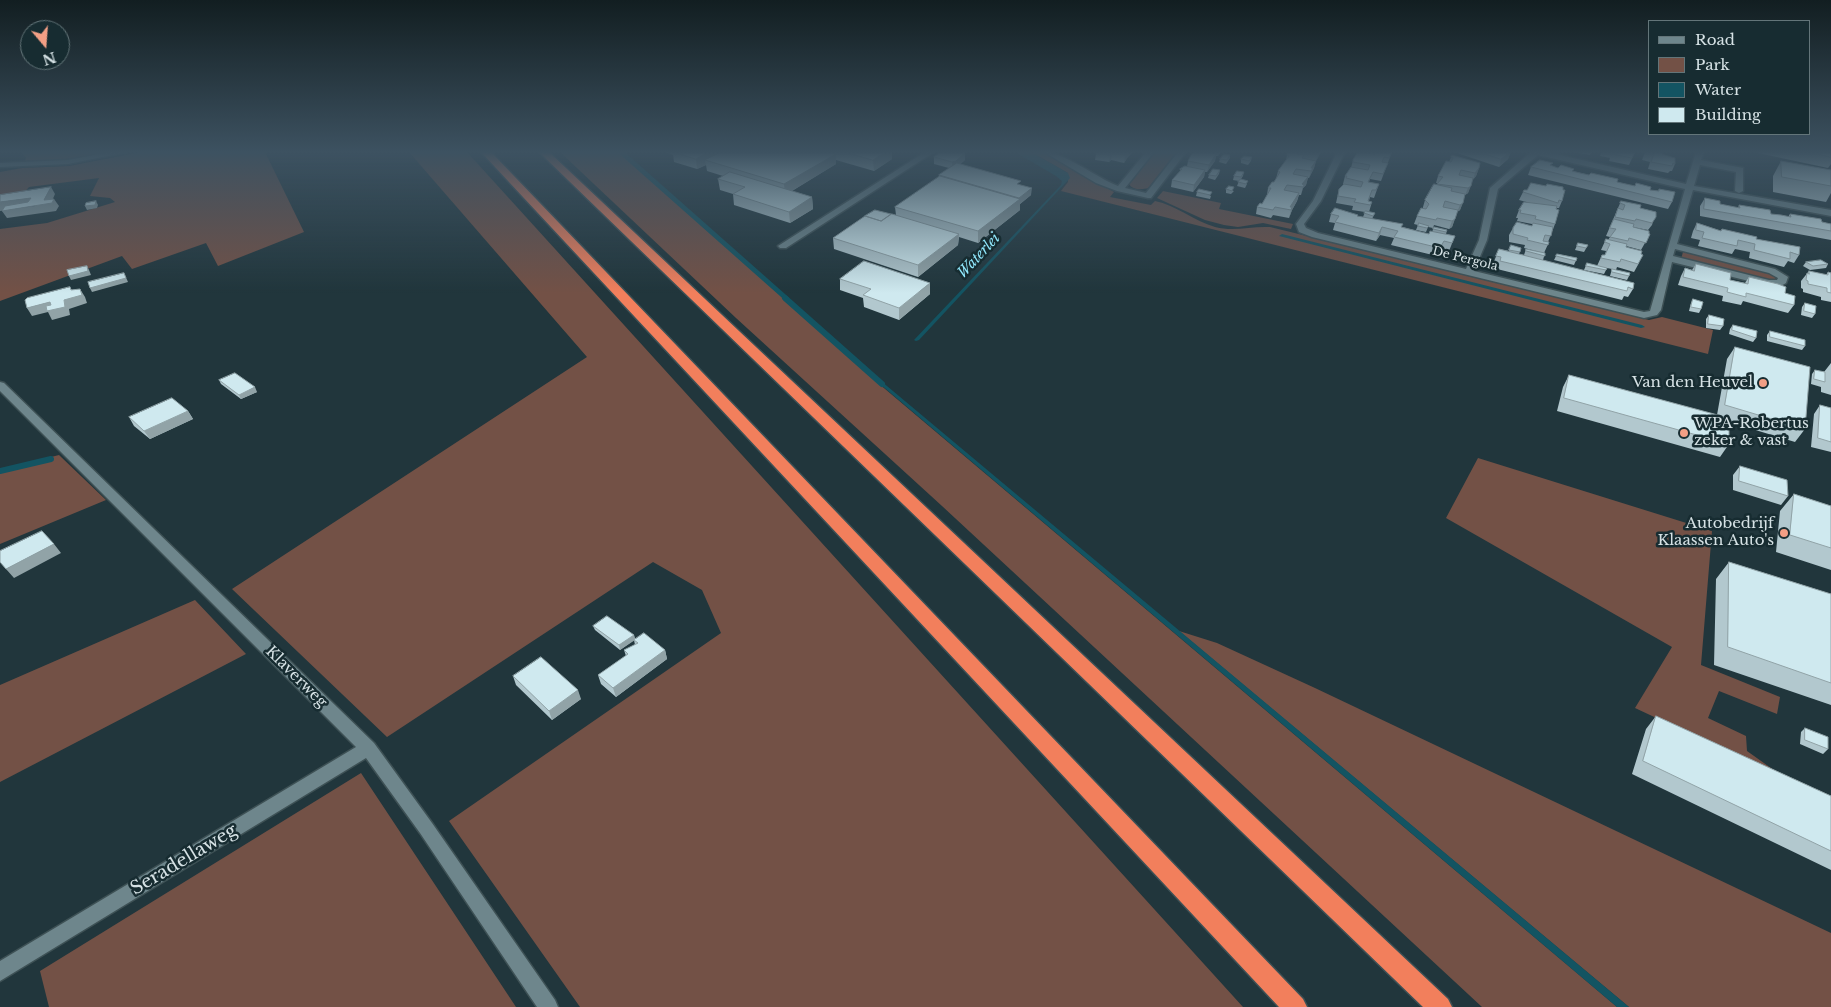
<!DOCTYPE html>
<html>
<head>
<meta charset="utf-8">
<style>
	body { margin:0 }
	#map { position:relative; width:1831px; height:1007px; overflow:hidden; background:#21363c; font-family:"Libre Baskerville",serif }
	canvas { display:block }
	.legend { position:absolute; left:1648px; top:20px; width:162px; height:115px; box-sizing:border-box; background:#172c31; border:1px solid #637579; margin:0; padding:6px 9px; list-style:none; font-size:15px; color:#d6e2e5 }
	.legend li { display:flex; align-items:center; gap:10px; height:25px }
	.legend b { width:25px; border:1px solid #637579 }
	.north { position:absolute; left:20px; top:20px; width:50px; height:50px; box-sizing:border-box; background:#172c31; border:1px solid #637579; border-radius:50%; rotate:162deg; font-size:14px; font-weight:700; line-height:20px; text-align:center; color:#d6e2e5 }
	.north::after { content:''; display:block; margin:auto; width:18px; height:22px; background:#f39f85; clip-path:polygon(50% 0,100% 100%,50% 72%,0 100%) }
</style>
</head>
<body>
<div id="map">
<canvas width="1831" height="1007"></canvas>
<ul class="legend">
<li><b style="height:6px;background:#6e868c"></b>Road</li>
<li><b style="height:14px;background:#735146"></b>Park</li>
<li><b style="height:14px;background:#135462"></b>Water</li>
<li><b style="height:14px;background:#cfe9ef"></b>Building</li>
</ul>
<div class="north">N</div>
</div>
<script>
const ctx = document.querySelector('canvas').getContext('2d');
ctx.lineJoin = 'round';
function paint(path, color) {
  ctx.fillStyle = color;
  ctx.fill(path, 'evenodd');
}
function strokePath(path, color, width, dash) {
  ctx.strokeStyle = color;
  ctx.lineWidth = width;
  ctx.lineCap = dash ? 'butt' : 'round';
  ctx.setLineDash(dash || []);
  ctx.stroke(path);
}
function label(font, color, halo, rows, align = 'center') {
  ctx.font = font + ' "Libre Baskerville",serif';
  ctx.lineWidth = 5;
  ctx.setLineDash([]);
  ctx.textBaseline = 'middle';
  ctx.strokeStyle = halo;
  ctx.fillStyle = color;
  for (const [text, x, y, turn = 0] of rows) {
    ctx.save();
    ctx.translate(x, y);
    ctx.rotate((+turn || 0) * Math.PI / 180);
    ctx.textAlign = isNaN(turn) ? turn : align;
    if (halo) ctx.strokeText(text, 0, 0);
    ctx.fillText(text, 0, 0);
    ctx.restore();
  }
}
const green = new Path2D(`
	M21,152h93l-35,6 -55,4 2,-4z
	M141,152h124l39,80 -86,34 -12,-23 -74,26 -10,-13 -122,45v-72l47,-6 68,-21 -5,-4 -20,-2 9,-18 -70,9 -7,8 -22,3v-26l22,-4 47,-2z
	M409,152h58l776,855h-663l-131,-186 272,-188 -19,-43 -49,-28 -266,175 -155,-148 355,-232z
	M560,152h61l256,225 -3,2 4,4 739,624h-135l-540,-501 -206,-188z
	M1031,152h13l70,40 -4,5 41,8 4,-4c21,4 39,20 60,26 19,5 36,-1 55,0l379,93 13,-3 51,13 -5,24 -647,-163 7,-9v-9z
	M1154,152h23l-29,36c-6,2 -16,2 -19,-4z
	M1163,191l58,12 -2,6 74,15 -2,5 -28,-6 -25,4 -14,-2 -19,-5 -48,-22z
	M1683,252l88,21 5,2 -1,6 -94,-22z
	M59,455l47,45 -106,44v-74z
	M1478,458l234,73 -11,134 79,32 -3,17 -58,-23 -11,27 38,18 1,15 38,27 -150,-70 37,-61 -226,-129z
	M195,600l51,54 -246,128v-97z
	M1179,631l38,12 98,45 516,245v74h-202z
	M361,773l155,234h-467l-9,-36z`);
const water = new Path2D(`
	M1015,152h16l37,21 2,5 -151,162 -3,1 -2,-1 147,-155 1,-4 -6,-5z
	M1282,234l360,91 3,2 -4,1 -362,-92z
	M877,377l4,4 748,626h-12l-743,-628z`);
const streamFar1 = new Path2D(`
	M621,152l166,147`);
const stream = new Path2D(`
	M785,298l97,86
	M0,471l51,-12`);
const minor = new Path2D(`
	M110,152h17l-59,12 -68,3v-4l68,-3z
	M925,152h9l-148,96h-6l-2,-2z
	M1044,152c20,0 53,26 74,34l28,-34h8l-29,36 21,5 32,-41h8l-35,46h-3l-31,-7 -21,-8z
	M1337,152h8l-24,49 -17,23 2,4 12,5 148,36 13,-29 11,-52 41,-36h16l139,32 10,-32h8l-3,8 42,8v23l-4,2 -4,-2 1,-19 -36,-7 -6,21 137,24v6l-138,-26 -16,54 98,25 13,8 -2,6 -5,3h-12l-97,-24 -11,48 -4,5 -13,3 -332,-81 -13,-5 -3,-8 17,-23zM1538,155l147,34 -35,122 -6,1 -170,-41 13,-31 11,-51zM1675,249l94,24 9,5 -1,2h-8l-96,-24z
	M0,382l4,1 370,360 58,80 123,177 3,7h-21l-117,-174 -54,-75 -366,223v-20l356,-214 -356,-356z`);
const highway = new Path2D(`
	M481,152h10l812,847 4,8h-28z
	M539,152h10l899,847 4,8h-29z`);
const wall = new Path2D(`
	M665,152h227v7l-18,12 -38,-11v4l-44,27 20,6 1,12 -23,14 -56,-18 -1,-11 -13,-4 -2,-11 5,-3 -16,-5 -1,-6 -9,4 -23,-7 -1,-7z
	M1096,152h37l-6,6 -1,2 -2,3 -13,-3 -2,2 -14,-2z
	M1194,152h27l-3,4h-2l-1,5 -8,11h-2l-1,5 -11,15 -22,-5 1,-7 8,-9v-2l7,-3 1,-5z
	M1290,152h31l-5,9 -2,7 -5,10h-1l-2,7 -3,3 -2,7h-2l-2,6 -5,9 -3,8 -16,-3 -2,3 -15,-4 1,-7 5,-3 5,-9 1,-7 6,-6 2,-3 2,-8 8,-11 1,-5z
	M1358,152h34l-11,29 -11,-2 -1,3 10,2 -5,14 -4,-1 -1,4 3,1 -3,10 6,1 -3,6 57,15 3,-2 2,-5 13,3 -1,4 9,2 -6,15 -8,-2 -4,7 -46,-11 3,-7 -14,-3 -4,6 -43,-11 2,-7 -6,-1 2,-8 27,1 -1,2h6l2,-5 -13,-2 1,-4 -17,-3 3,-14 6,-5h-2l2,-8 6,-8 2,-8z
	M1454,152h57l-3,7 -9,8z
	M1573,152h19l-2,3z
	M1601,152h34l-6,13 -20,-4 1,-3 -10,-2z
	M1645,152l17,2 13,10 -3,7h-2l-2,2 -20,-4 2,-7 -8,-2z
	M1753,152h78v12l-3,4z
	M1230,155v3l-4,6 -7,-2 1,-3z
	M1452,155l27,13 -3,8 -4,4 -4,13 -3,2 -5,15 -3,2 -5,15 -3,2 -15,-4 -1,3 -5,-1 -2,5 -10,-2 2,-5 -4,-1 3,-8 6,-8v-1l2,-7 12,-15v-2h-1l2,-7 11,-14z
	M934,157l31,3 -5,4 60,21 11,10 -11,9v6l-42,33 -19,-6 -1,8 -40,32 -84,-28 -1,-11 58,-24 5,1 -1,-8 44,-30v-2l10,-7 -15,-4z
	M1252,157l-1,4 -3,4 -7,-2v-4z
	M1781,161l50,9v23l-5,9 -53,-10v-16z
	M1552,166l6,2 16,1 -1,2 77,19 8,1 1,-2 13,13 -4,7 -140,-34 3,-8z
	M1220,170l-1,4 -4,6 -7,-2 1,-3z
	M1244,172l-1,4 -2,3 6,5 -2,4 -8,-2 2,-5 -6,-1 1,-4z
	M1199,189l12,7 -1,3 -14,-3 1,-4z
	M1226,189l8,2 -3,3 -5,-1z
	M1524,190h39l-1,11 -3,7h-2l-2,16 -7,18h1l-5,11 -20,-5 1,-3 -16,-3v-7l4,-7 19,-2v-2l-15,-3 1,-3h-2l3,-8 11,-7 -11,-3z
	M1705,198l15,6 18,4 1,-3 32,9 17,3 2,-3 32,8 9,2v16l-131,-24v-10z
	M1621,201l19,7 16,4 -4,13 -4,5 -15,-3 17,7 -9,16 -15,-4v1l13,16 -5,9 -17,-5 -1,3 13,6 -2,4 -17,-4 2,-7 -5,-1 -3,6 -20,-4 3,-7 10,3 5,-11h3l1,-4 -5,-1 5,-11 2,1 2,-3 -4,-1z
	M1697,223l24,8 1,-2 34,10 43,16 -5,8 -6,-2 -4,6 -35,-9 1,-6 -15,-3 -3,5 -34,-8 2,-6 -9,-2 2,-7z
	M1578,243l10,2 -4,7 -9,-2z
	M1511,245l10,3 -2,6 5,1 2,-6 19,4 -2,7 90,29 -5,8 -4,-1 -2,4 -125,-31 1,-4 -5,-1 6,-15 10,2z
	M1557,254l20,4 -3,7 -20,-5z
	M1806,262l22,2 -2,4 -16,2 -7,-4z
	M1696,264l34,16 15,3 4,-6 36,16 9,12 -6,8 -45,-12 -2,4 -19,-4 1,-5 -45,-11 3,-9 4,-8 7,2z
	M1809,271l17,4 2,-3 3,1v29l-10,-2v-3l-18,-5v-3l-2,-1v-7z
	M840,279l90,15 -31,26 -35,-13 -1,-9 -23,-8z
	M1693,299l8,10 -2,4 -10,-2 2,-8z
	M1805,303l10,11 -3,4 -11,-3 1,-8z
	M1709,315l14,11 -3,4 -14,-2v-9z
	M1733,325l23,13 -3,4 -24,-8 1,-5z
	M1770,331l35,15 -3,4 -35,-9v-6z
	M1735,347l70,82 -10,13 -66,-20v22l-9,13 -163,-46 6,-24 6,-12 148,40 10,-56z
	M1831,363v32l-10,-3v-5l-10,-3 1,-10 3,-4 9,2z
	M219,380l38,12 -16,7 -20,-15z
	M1820,405l11,3v44l-20,-5 3,-33z
	M188,411l5,8 -43,20 -16,-13 -5,-9z
	M1740,466l48,30 -7,9 -48,-15v-15z
	M1794,494l37,12v64l-55,-18 4,-41z
	M1729,562l102,32v111l-117,-40 2,-86z
	M593,626l41,9 1,4 30,11 2,9 -51,38 -15,-13 -3,-9 28,-19 -2,-6 11,-5 -1,-5 -14,10 -25,-20z
	M513,676l68,23 -29,21 -36,-35z
	M1656,716l175,80v74l-199,-96 14,-45z
	M1805,728l23,21 -5,5 -23,-10 1,-12z`);
const shadedWall = new Path2D(`
	M708,152h22l-25,8 1,5 -9,4 -1,-10z
	M886,152h6v7l-18,12 -1,-11z
	M1126,152h7l-6,6 -1,2 -2,3z
	M1319,152h2l-5,9 2,-7z
	M1511,152l-3,7 -9,8 2,-8z
	M965,153v7l-9,8 -4,1v-7z
	M1112,153l-1,7 -2,2 1,-7z
	M836,154v10l-51,31 -1,-11z
	M1216,154l-1,7 -8,11 2,-7z
	M1316,161l-2,7 -5,10 2,-7v-3z
	M1479,168l-3,8 -3,4 2,-7z
	M1205,170l-1,7 -11,15 1,-7z
	M1308,177l-2,8 -3,3 -2,7 2,-8 -1,-3z
	M1471,186l-3,7 -3,2 3,-7z
	M51,187l4,7 -4,9 3,-4 5,7 -3,5 -49,7 -5,-7 42,-11z
	M1032,188l-1,7 -11,9v6l-42,33v-12z
	M1299,193l-2,8 -5,9 -3,8 2,-8 -1,-3z
	M812,197l1,12 -23,14 -1,-11z
	M31,198l4,8 -35,5v-9z
	M96,201l2,4 -1,3 -10,2 -2,-4z
	M1463,203l-3,7 -3,2 3,-7z
	M1455,219l-3,8 -3,2 3,-8z
	M1382,227l-2,8 -4,6 3,-8z
	M959,234l-1,11 -40,32v-12z
	M87,266l2,4 2,5 -20,5 -2,-4z
	M124,273l4,9 -36,10 -2,-4z
	M930,283v11l-31,26v-12z
	M70,287l5,8 5,-6 5,8 2,6 -18,6 1,6 -18,5 -4,-8 -16,4 -5,-8 23,-6 14,-2 7,-10z
	M255,387l2,5 -16,7 -2,-4z
	M188,411l5,8 -43,20 -6,-8z
	M54,544l7,9 -47,25 -8,-9z
	M634,635l1,5 -15,10 -1,-5z
	M665,650l2,9 -51,38 -3,-9z
	M578,690l3,9 -29,21 -3,-9z`);
const building = new Path2D(`
	M674,152h34l-12,7z
	M721,152h109l6,2 -52,30 -79,-24z
	M845,152h41l-13,8z
	M941,152h21l3,1 -9,8 -4,1 -18,-5z
	M1096,152h30v1h1l-2,2 -13,-2 -2,2z
	M1194,152h12l10,2 -7,11 -21,-4 3,-6z
	M1289,152l15,3 -2,3 14,3 -5,7h2l-2,3 -15,-2 -3,5 15,3 -6,7 2,1 -1,2 -16,-2 -3,5 15,3 -9,14h2l-1,3 -16,-3 -2,3 -16,-3 3,-4 2,1 9,-16h-3l4,-6h2l6,-10 -2,-1 11,-15 -2,-1z
	M1300,152h19l-1,2z
	M1358,152l17,2 1,-2h16l-3,6 -5,-1 -2,5 6,1 -5,11 -10,-2 -5,10 11,2 -3,6h-4l-4,11 4,1 -2,3 -16,-3 2,-3 -18,-3 1,-7 5,-5 17,3 2,-5 -17,-4 1,-2h-2l6,-9 17,3 2,-5 -17,-3v-2z
	M1479,152h32l-10,7z
	M1613,152h22l-3,6 -20,-4z
	M1645,152h17v2l13,4v6l-2,-1 -1,3 -21,-4 3,-8z
	M1809,152h22v5z
	M1224,154l6,1 -3,5 -7,-1z
	M1452,155l28,8 -1,5 -4,5 -14,-3 -2,5 14,3 -2,8 -3,2 -31,-4 6,-7 -5,-1 8,-15 5,1 2,-4 -2,-1z
	M1244,156l8,1 -3,4 -8,-2z
	M1540,160l13,3 -3,2 8,3 3,-3 13,4 -2,2 8,2 9,2 2,-2 27,6 -1,3 18,4 1,-3 15,4 -1,3 9,1v-2l16,3 -3,10 -141,-35z
	M1781,161l50,9v16l-49,-9z
	M957,163l64,18 -4,3 15,4 -13,10 -80,-23z
	M1185,166l20,4 -11,15 -22,-5 10,-11h-2z
	M1213,169l7,1 -4,6 -7,-1z
	M1237,171l7,1 -3,5 -7,-1z
	M730,172l82,25 -23,15 -56,-18 12,-7 -27,-8z
	M940,176l80,23 -42,32 -83,-24z
	M1241,179l7,2 -2,3 -8,-2z
	M1531,183l15,3 1,-2 16,3v3h2l-3,11 -3,-1 -1,3 -35,-11 1,-2h3z
	M1434,184l18,4 -1,3 14,3 -2,9 -3,2 -15,-4 -2,6 15,3 -3,9 -3,2 -15,-3 -1,2 -19,-4 4,-8 5,1 3,-5 -4,-4z
	M1229,186l5,1 -2,4 -6,-2z
	M51,187l-7,13 10,-1 -2,4 -50,8 3,-5 23,-4 3,-4 -31,4v-7z
	M1199,189l13,3 -2,3 -13,-3z
	M1705,198l15,3v3l20,4 -1,-3 31,5 1,4 10,1 10,2 -1,-3 31,5 1,3 9,2v7l-127,-22z
	M96,201l-1,4 -10,1 1,-3z
	M1621,201l20,4 -1,3 16,4v5l-4,6 -16,-4 -1,2 -20,-4 3,-9 5,2 2,-5 -5,-2z
	M1524,202l33,4 -1,3 3,1 -4,14 -20,-5 1,-3 -16,-3 1,-3h-2z
	M1335,208l23,7 -1,1 46,8 -2,3 28,7 1,-3 25,5 -3,7 -8,-2 -4,7 -46,-11 4,-6 -16,-4 -3,6 -44,-11 4,-6 -8,-2z
	M875,210l16,4 -10,7 -16,-5z
	M1366,211l9,2 -2,3 -9,-3z
	M892,214l67,20 -41,31 -85,-27 32,-22 16,5z
	M1614,219l20,5 -1,3 16,4v3h1l-4,9 -17,-5 -1,3 -18,-4 6,-8 -6,-1z
	M1517,222l15,4 1,-3 20,4 -2,9 -6,-1 -2,6 6,1 -1,3 -21,-5 1,-2 -15,-4v-6z
	M1419,223l10,3 -2,2 -9,-2z
	M1697,223l24,8 1,-2 35,8 -1,2 44,8 -1,8 -9,-3v7l-36,-9 1,-6 -17,-4 -1,6 -35,-8 2,-6 -8,-2z
	M1434,227l13,3 -1,2 -13,-3z
	M1606,239l21,5 -1,3 16,4 -1,3 2,1 -5,9 -17,-5 -1,3 -19,-4 1,-3h3l5,-11 -5,-2z
	M1578,243l10,2 -2,3 -9,-2z
	M1511,245l10,3 -1,4 -11,-2z
	M1499,249l135,34 -1,6 -5,-2 -1,4 -127,-30 1,-4 -5,-1z
	M1526,249l19,4v3l-19,-5z
	M1557,254l20,4 -1,3 -20,-5z
	M1821,260l7,4 -15,2 -7,-4z
	M864,261l66,22 -31,25 -36,-13 8,-6 -31,-10z
	M1587,263l20,5 -1,2 -20,-4z
	M1696,264l8,2 27,7 -1,7 18,4 1,-7 29,7 8,3 -1,6 10,3 -1,9 -48,-12v4l-19,-5 1,-4 -45,-11 2,-9 9,3z
	M87,266l1,5 -19,5 -2,-6z
	M1612,269l18,4 -1,3 -17,-4z
	M1809,271l19,4v-3l3,1v20l-4,-1v-4l-19,-4v-3l-2,-1 1,-7 2,1z
	M124,273l2,5 -36,10 -2,-6z
	M70,287l1,3 9,-1 2,6 -18,5 1,7 -18,4 -1,-5 5,-1 -1,-3 -23,6 -2,-8 2,-2z
	M1693,299l10,3 -2,7 -10,-2z
	M1805,303l11,3 -1,8 -11,-3z
	M1709,315l15,4 -1,7 -15,-2z
	M1733,325l24,6 -1,7 -24,-8z
	M1770,331l35,9v6l-35,-9z
	M1735,347l75,20 -5,62 -80,-24z
	M1815,370l10,2v10l-11,-3z
	M235,373l20,14 -16,8 -20,-15z
	M1569,375l160,43v26l-165,-46z
	M172,398l16,13 -44,20 -15,-14z
	M1820,405l11,3v34l-13,-4z
	M1740,466l47,14 1,16 -49,-15z
	M1794,494l37,12v42l-41,-13z
	M42,531l12,13 -48,25 -6,-7v-11z
	M1729,562l102,32v89l-103,-36z
	M607,616l27,19 -15,10 -26,-19z
	M644,633l21,17 -52,38 -15,-13 30,-21 -4,-4 14,-7 -4,-3z
	M541,657l37,33 -29,21 -36,-35z
	M1656,716l175,80v55l-188,-90z
	M1805,728l23,9v12l-23,-9z`);
const markers = [
	[1763,383,5,"#f39f85"],
	[1684,433,5,"#f39f85"],
	[1784,533,5,"#f39f85"]
];
const farStreetnames = [
	["De Pergola",1465,259,14]
];
const farWaternames = [
	["Waterlei",979,256,-47]
];
const poiNames = [
	["Van den Heuvel",1753,383],
	["WPA-Robertus",1694,424,"left"],
	["zeker & vast",1694,441,"left"],
	["Autobedrijf",1774,524],
	["Klaassen Auto's",1774,541]
];
const streetNames = [
	["Klaverweg",296,677,45]
];
const nearStreetnames = [
	["Seradellaweg",184,860,-31]
];
paint(green, '#735146');
paint(water, '#135462');
strokePath(streamFar1, '#135462', 5);
strokePath(stream, '#135462', 6);
strokePath(minor, '#3e5155', 3);
strokePath(highway, '#3e5155', 3);
paint(minor, '#6e868c');
paint(highway, '#f27f5c');
paint(wall, '#b2c8ce');
paint(shadedWall, '#91a3a7');
paint(building, '#cfe9ef');
strokePath(building, '#91a3a7', 1);
const sky = ctx.createLinearGradient(0, 0, 0, 293);
sky.addColorStop(0, '#121e21');
sky.addColorStop(0.52, '#3d5261');
sky.addColorStop(1, '#3d526100');
ctx.fillStyle = sky;
ctx.fillRect(0, 0, 1831, 293);
for (const [x, y, r, color] of markers) {
  const dot = new Path2D();
  dot.arc(x, y, r, 0, 2 * Math.PI);
  ctx.fillStyle = color;
  ctx.fill(dot);
  strokePath(dot, '#172c31', 2);
}
label('12px', '#d6e2e5', '#172c31', farStreetnames);
label('italic 14px', '#90e8fd', '#172c31', farWaternames);
label('15px', '#d6e2e5', '#172c31', poiNames, 'right');
label('15px', '#d6e2e5', '#172c31', streetNames);
label('18px', '#d6e2e5', '#172c31', nearStreetnames);
</script>
</body>
</html>
